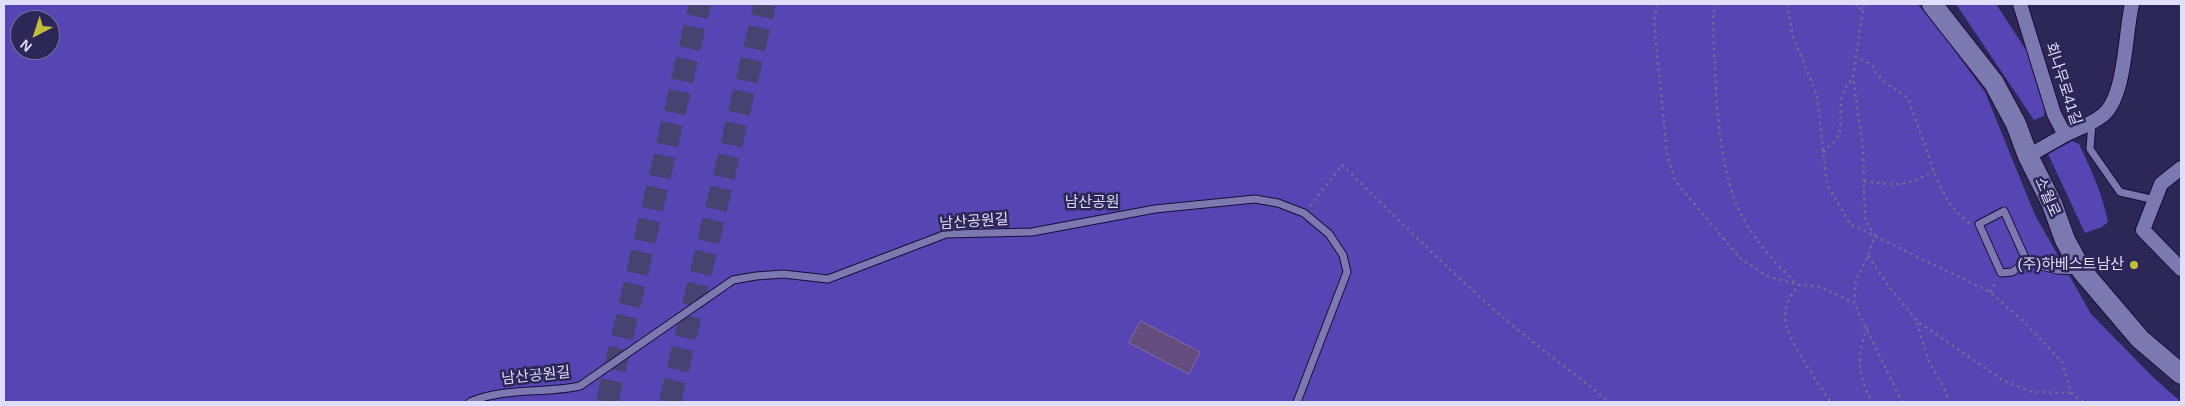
<!DOCTYPE html>
<html>
<head>
<meta charset="utf-8">
<style>
	body { margin:0 }
	#map { position:relative; width:2185px; height:406px; overflow:hidden; background:#2d2757; font-family:Arial,sans-serif }
	canvas { display:block }
	.frame { position:absolute; inset:0; border:5px solid #dfdefd; pointer-events:none }
	.north { position:absolute; left:10px; top:10px; width:50px; height:50px; box-sizing:border-box; background:#2d2757; border:1px solid #747099; border-radius:50%; rotate:220deg; font-size:14px; font-weight:700; line-height:20px; text-align:center; color:#dfdefd }
	.north::after { content:''; display:block; margin:auto; width:18px; height:22px; background:#c4bc3d; clip-path:polygon(50% 0,100% 100%,50% 72%,0 100%) }
</style>
</head>
<body>
<div id="map">
<canvas width="2185" height="406"></canvas>
<div class="frame"></div>
<div class="north">N</div>
</div>
<script>
const ctx = document.querySelector('canvas').getContext('2d');
ctx.lineJoin = 'round';
function paint(path, color) {
  ctx.fillStyle = color;
  ctx.fill(path, 'evenodd');
}
function strokePath(path, color, width, dash) {
  ctx.strokeStyle = color;
  ctx.lineWidth = width;
  ctx.lineCap = dash ? 'butt' : 'round';
  ctx.setLineDash(dash || []);
  ctx.stroke(path);
}
function label(font, color, halo, rows, align = 'center') {
  ctx.font = font + ' Arial,"Noto Sans KR",sans-serif';
  ctx.lineWidth = 5;
  ctx.setLineDash([]);
  ctx.textBaseline = 'middle';
  ctx.strokeStyle = halo;
  ctx.fillStyle = color;
  for (const [text, x, y, turn = 0] of rows) {
    ctx.save();
    ctx.translate(x, y);
    ctx.rotate((+turn || 0) * Math.PI / 180);
    ctx.textAlign = isNaN(turn) ? turn : align;
    if (halo) ctx.strokeText(text, 0, 0);
    ctx.fillText(text, 0, 0);
    ctx.restore();
  }
}
const forest = new Path2D(`
	M4,4h1913l12,12 56,76 50,123 56,99 63,64 27,24h-2177zM20,20h30v30h-30z
	M1956,4h40l36,55 14,47 -2,10 -10,4z
	M2072,141l7,3c13,27 23,49 29,78l-6,5 -17,6 -37,-79z`);
const building = new Path2D(`
	M1141,321l59,31 -11,22 -60,-31z`);
const primaryTunnel = new Path2D(`
	M607,402l93,-398
	M670,402l95,-398`);
const path = new Path2D(`
	M1657,4l-3,18 13,132 8,27 65,77 27,18 32,9 19,1 36,17
	M1718,4l-5,9c2,56 2,132 21,185 12,33 39,65 65,87 -10,11 -16,24 -13,39 2,14 35,65 45,78
	M1787,4l6,33 24,58 10,89 23,40 140,68 32,28 40,42 9,31 12,9
	M1855,4l7,5
	M1864,4l-11,73 10,72 2,71 10,15 -7,21 -12,24 -2,23 48,99
	M1855,56l17,9 4,8 10,10 22,15 28,79 12,24 9,11 13,12
	M1823,152c23,-19 16,-23 18,-49 0,-10 6,-17 11,-25
	M1864,181c33,4 39,7 70,-10
	M1310,206l32,-41c51,49 101,100 155,147 36,32 75,59 112,90
	M1868,256l23,33 26,32 52,36 33,23 30,12 39,1
	M1990,292l7,-11
	M1917,323l12,39 15,26 5,14
	M1867,327c-10,29 -10,47 5,75`);
const lane = new Path2D(`
	M2092,122l-2,27 30,43 35,8
	M2027,262l-15,10 -11,1 -22,-49 25,-13 23,51 30,8 22,1
	M470,402c35,-15 73,-8 110,-16l153,-106 23,-4 27,-2 45,5 118,-45 86,-2 123,-23 100,-10 23,4 26,10 25,21 14,21 4,17 -50,130`);
const street = new Path2D(`
	M2020,4l34,110 11,21 -37,21
	M2065,135c12,-6 27,-11 38,-20 23,-19 22,-83 29,-111
	M2181,168l-20,16 -18,46 38,39`);
const secondary = new Path2D(`
	M1932,4l62,79 22,41 12,32 24,48 13,36 17,31 58,68 41,35`);
const markers = [
	[2134,265,5,"#c4bc3d"]
];
const streetNames = [
	["회나무로41길",2063,84,72],
	["소월로",2047,197,66],
	["남산공원길",974,222,-4],
	["남산공원길",536,376,-6]
];
const parkNames = [
	["남산공원",1092,203]
];
const poiNames = [
	["(주)하베스트남산",2124,265]
];
paint(forest, '#5745b3');
paint(building, '#654c7f');
strokePath(building, '#856ca0', 1);
strokePath(primaryTunnel, '#484270', 22, [22, 11]);
strokePath(lane, '#160d3b', 9);
strokePath(street, '#160d3b', 16);
strokePath(secondary, '#160d3b', 22);
strokePath(path, '#6e6a94', 2.5, [2.5, 4]);
strokePath(lane, '#7b79b0', 7);
strokePath(street, '#7b79b0', 14);
strokePath(secondary, '#7b79b0', 20);
for (const [x, y, r, color] of markers) {
  const dot = new Path2D();
  dot.arc(x, y, r, 0, 2 * Math.PI);
  ctx.fillStyle = color;
  ctx.fill(dot);
  strokePath(dot, '#2d2757', 2);
}
label('15px', '#dfdefd', '#2d2757', streetNames);
label('15px', '#d9d9f6', '#2d2757', parkNames);
label('15px', '#dfdefd', '#2d2757', poiNames, 'right');
</script>
</body>
</html>
